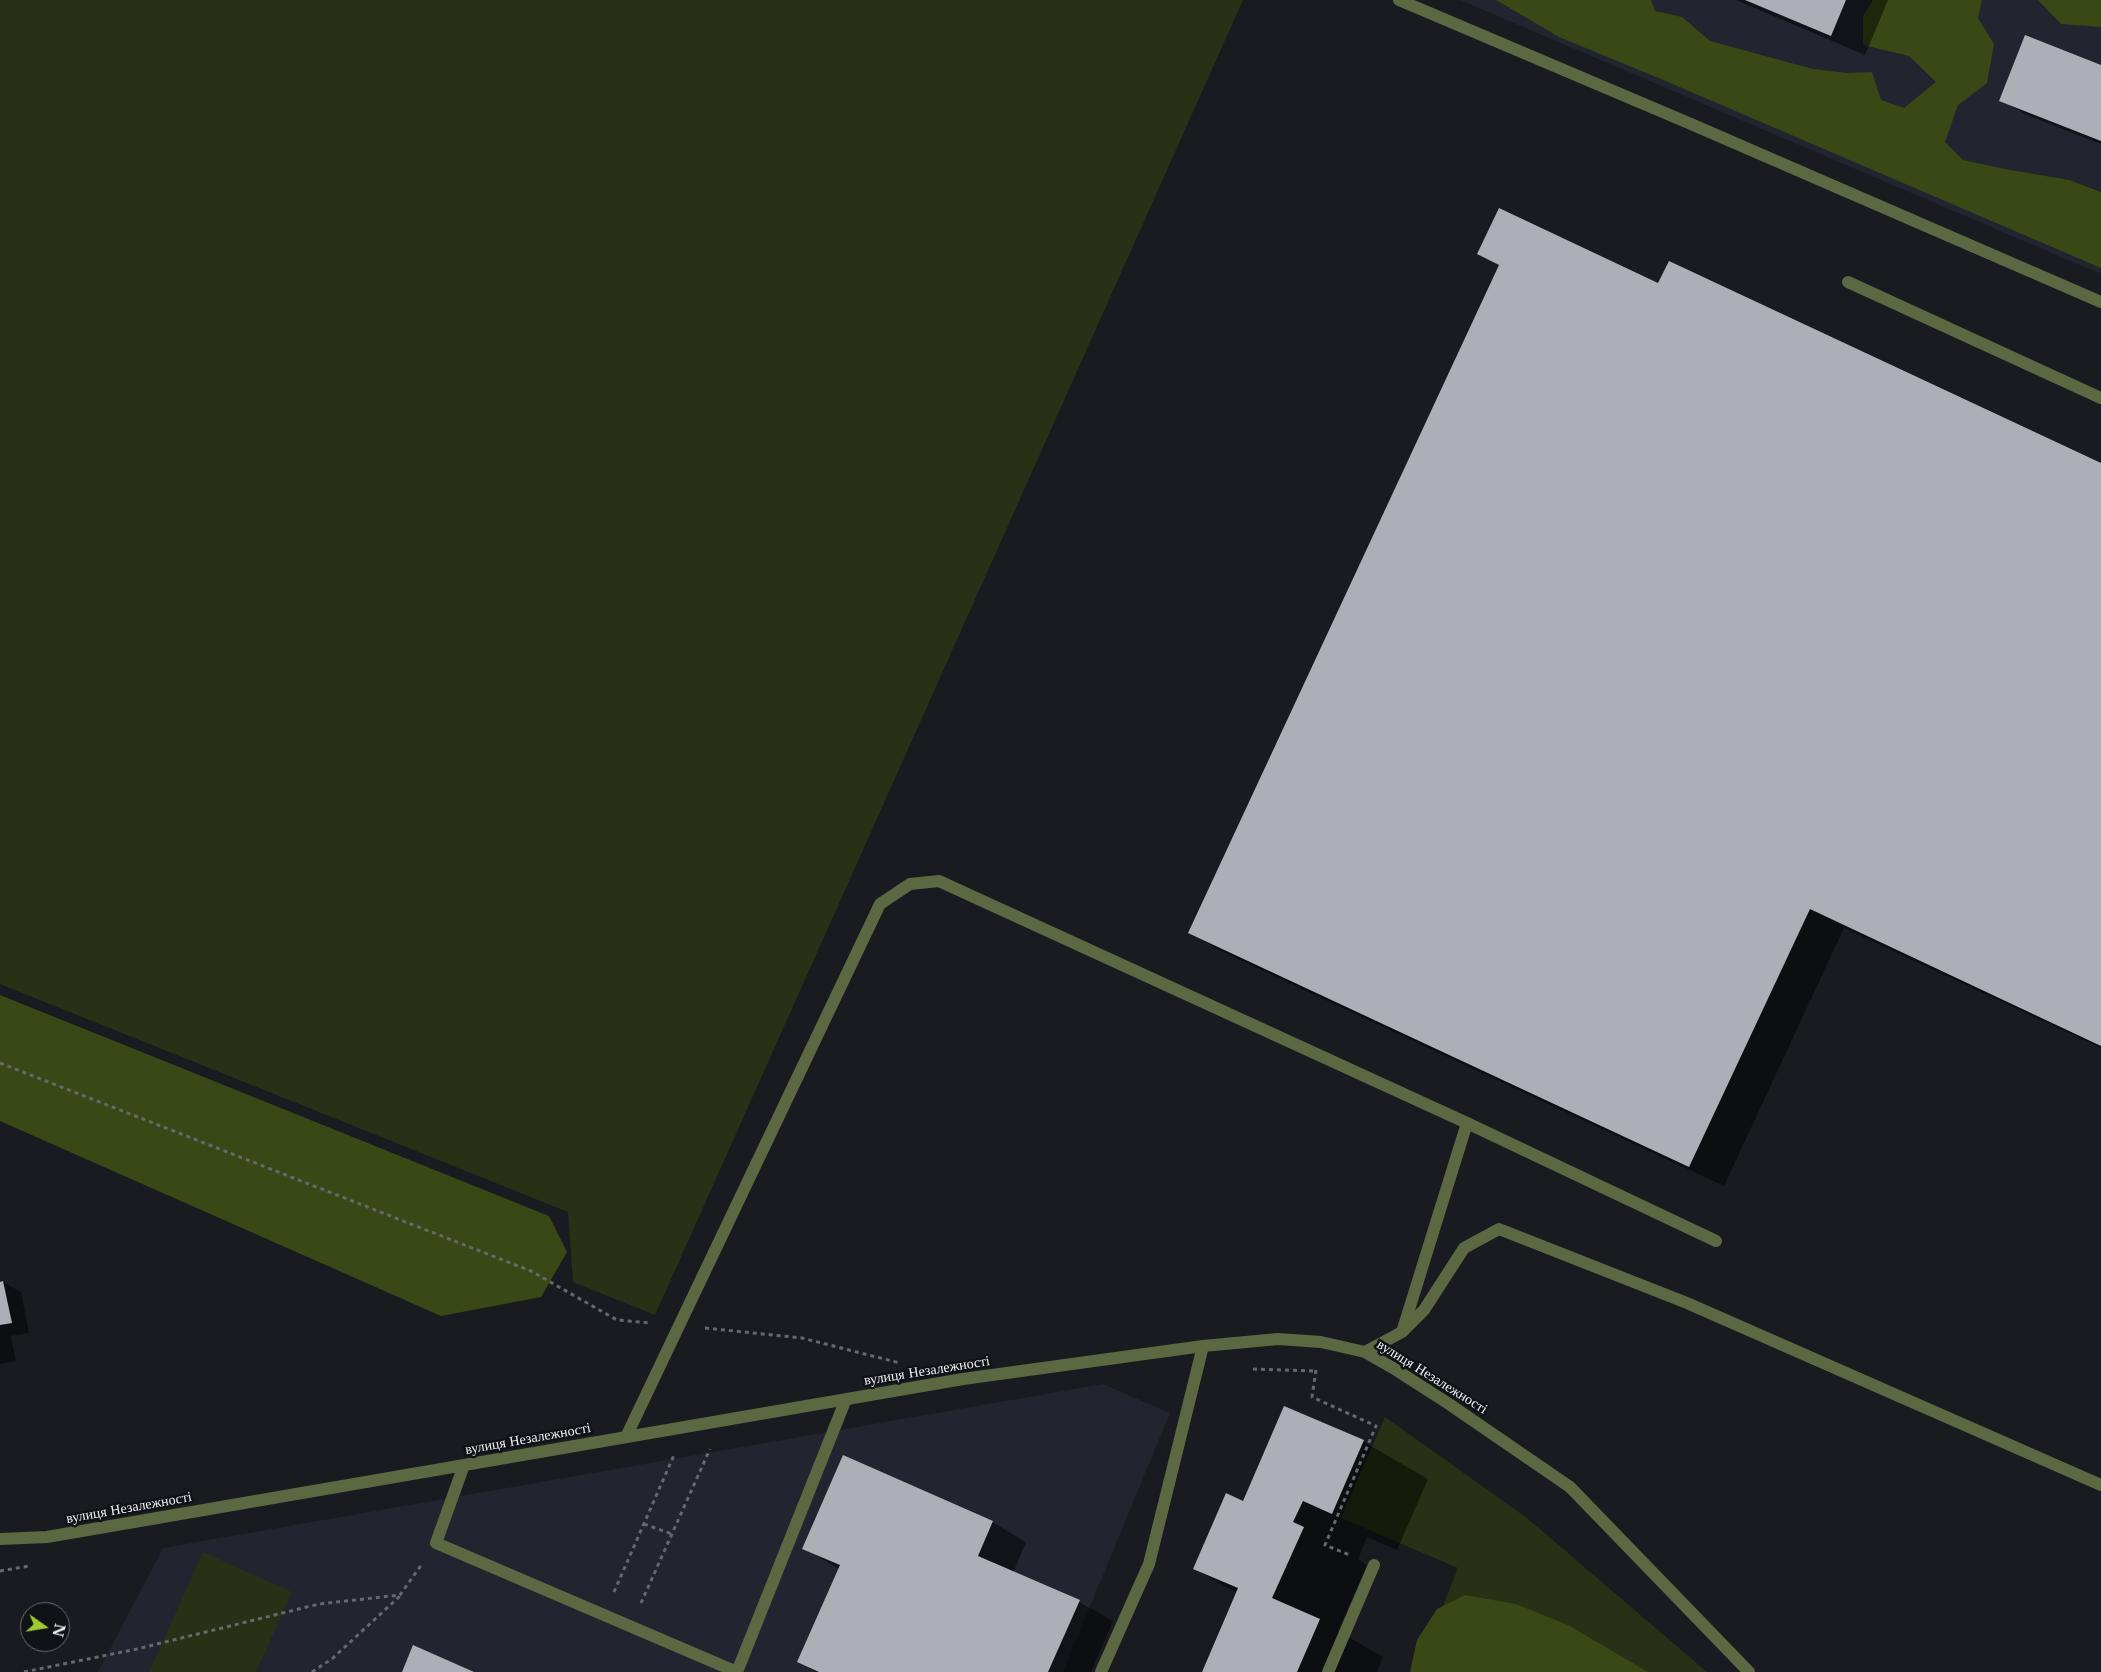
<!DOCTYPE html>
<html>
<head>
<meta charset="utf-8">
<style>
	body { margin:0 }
	#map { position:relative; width:2101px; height:1672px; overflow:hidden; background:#1a1b21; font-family:"Libre Baskerville",serif }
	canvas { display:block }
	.north { position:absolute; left:20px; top:1602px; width:50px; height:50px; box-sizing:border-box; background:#111217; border:1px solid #6a6b70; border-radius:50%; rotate:103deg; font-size:14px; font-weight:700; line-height:20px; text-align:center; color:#f0f1f5 }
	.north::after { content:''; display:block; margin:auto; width:18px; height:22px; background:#9fca2d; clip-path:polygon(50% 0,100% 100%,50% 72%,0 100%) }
</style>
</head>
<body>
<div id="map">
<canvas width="2101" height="1672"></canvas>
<div class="north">N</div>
</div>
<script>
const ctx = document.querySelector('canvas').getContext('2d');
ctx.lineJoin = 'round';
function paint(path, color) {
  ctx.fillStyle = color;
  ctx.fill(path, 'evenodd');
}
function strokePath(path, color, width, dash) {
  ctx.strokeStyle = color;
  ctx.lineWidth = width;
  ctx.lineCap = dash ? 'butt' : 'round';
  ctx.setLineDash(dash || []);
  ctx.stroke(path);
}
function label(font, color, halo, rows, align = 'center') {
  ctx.font = font + ' "Libre Baskerville",serif';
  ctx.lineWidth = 5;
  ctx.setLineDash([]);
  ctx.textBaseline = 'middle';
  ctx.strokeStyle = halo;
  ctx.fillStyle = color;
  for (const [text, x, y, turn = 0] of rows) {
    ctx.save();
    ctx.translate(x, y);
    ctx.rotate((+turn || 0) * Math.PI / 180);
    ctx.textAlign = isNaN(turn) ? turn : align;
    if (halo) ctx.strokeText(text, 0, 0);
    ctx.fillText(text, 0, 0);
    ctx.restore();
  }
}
const built = new Path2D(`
	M1460,0h641v274z
	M1103,1384l67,29 -107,259h-965l65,-124z`);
const green = new Path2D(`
	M0,0h1243l-588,1315 -82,-33 -5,-70 -568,-228z
	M1385,1417l142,101 180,154h-290l41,-104 -117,-50z
	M203,1552l89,40 -36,80h-107z`);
const forest = new Path2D(`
	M1496,0h155l4,11 27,6 28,24 103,28 34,4 25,-1 9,28 23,8 32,-26 -27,-26 -46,-11v-29l10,-16h109l-4,18 16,26 -7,39 -29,22 -13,37 18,18 42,9 64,11 32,12v76l-440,-189 -102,-42z
	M2038,0h63v27l-40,-3z
	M0,995l549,221 18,36 -26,45 -100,19 -441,-195z
	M1465,1595l51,9 52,21 80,47h-238l7,-32 20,-31z`);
const shadow = new Path2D(`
	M1736,0h152l-23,55z
	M2101,66v78l-74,-29 -26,-15z
	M1479,254l179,31 443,179v584l-257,-120 -120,258 -501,-234 -34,-20 311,-666z
	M3,1282l18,10 8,41 -18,3 5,25 -16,3v-81z
	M1285,1407l79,35 64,37 -31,71 -30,-13 -9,22 9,6 -29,66 45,26 -6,15h-174l34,-79 -42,-24 49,-66z
	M992,1522l34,20 -13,31 66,29 34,19 -22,51h-275l-17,-10 40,-93 -35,-21z`);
const building = new Path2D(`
	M1745,0h101l-15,36z
	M2025,35l76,30v76l-102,-40z
	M1499,208l159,75 11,-22 432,202v583l-291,-137 -121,258 -501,-234 311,-668 -22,-11z
	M3,1281l9,42 -12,2v-43z
	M1284,1406l80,34 -32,74 -29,-13 -10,21 11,5 -32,71 48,21 -23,53h-95l36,-84 -45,-19 33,-76 17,8z
	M843,1455l150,66 -15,35 102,44 -32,72h-229l-22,-10 43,-97 -38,-16z
	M413,1645l61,27h-72z`);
const path = new Path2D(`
	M0,1063l531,208 86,49 34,3
	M705,1328l97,10 98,25
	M1253,1369l63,2
	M1316,1370l-4,27 64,29 -51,119 25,10
	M644,1524l28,10
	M0,1571l29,-5
	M614,1592l60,-137
	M641,1603l69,-154
	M24,1672l113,-23 182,-45 81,-9 22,-31
	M312,1672l21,-14 67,-62`);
const minor = new Path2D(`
	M1399,0l292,124 410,178
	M1848,282l253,116
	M1403,1329l64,-206
	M1365,1352l37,-20 22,-22 40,-62 35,-19 188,74 414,182
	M626,1437l254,-533 30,-20 29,-3 528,242 249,118
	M464,1465l-28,78 301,129
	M0,1539l47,-2 916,-158 240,-33 75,-7 43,3 44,10 28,16 56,36 121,83 179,185
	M737,1672l109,-273
	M1101,1672l48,-108 54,-218
	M1328,1672l46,-107`);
const streetNames = [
	["вулиця Незалежності",927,1371,-9],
	["вулиця Незалежності",1432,1377,32],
	["вулиця Незалежності",528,1439,-10],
	["вулиця Незалежності",129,1508,-10]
];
paint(built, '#22242f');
paint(green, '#283115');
paint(forest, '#394815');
paint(shadow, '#0007');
paint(building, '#adafb7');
strokePath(path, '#67686d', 3, [4, 4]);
strokePath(minor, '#5b6841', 12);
label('14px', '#f0f1f5', '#111217', streetNames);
</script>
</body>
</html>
